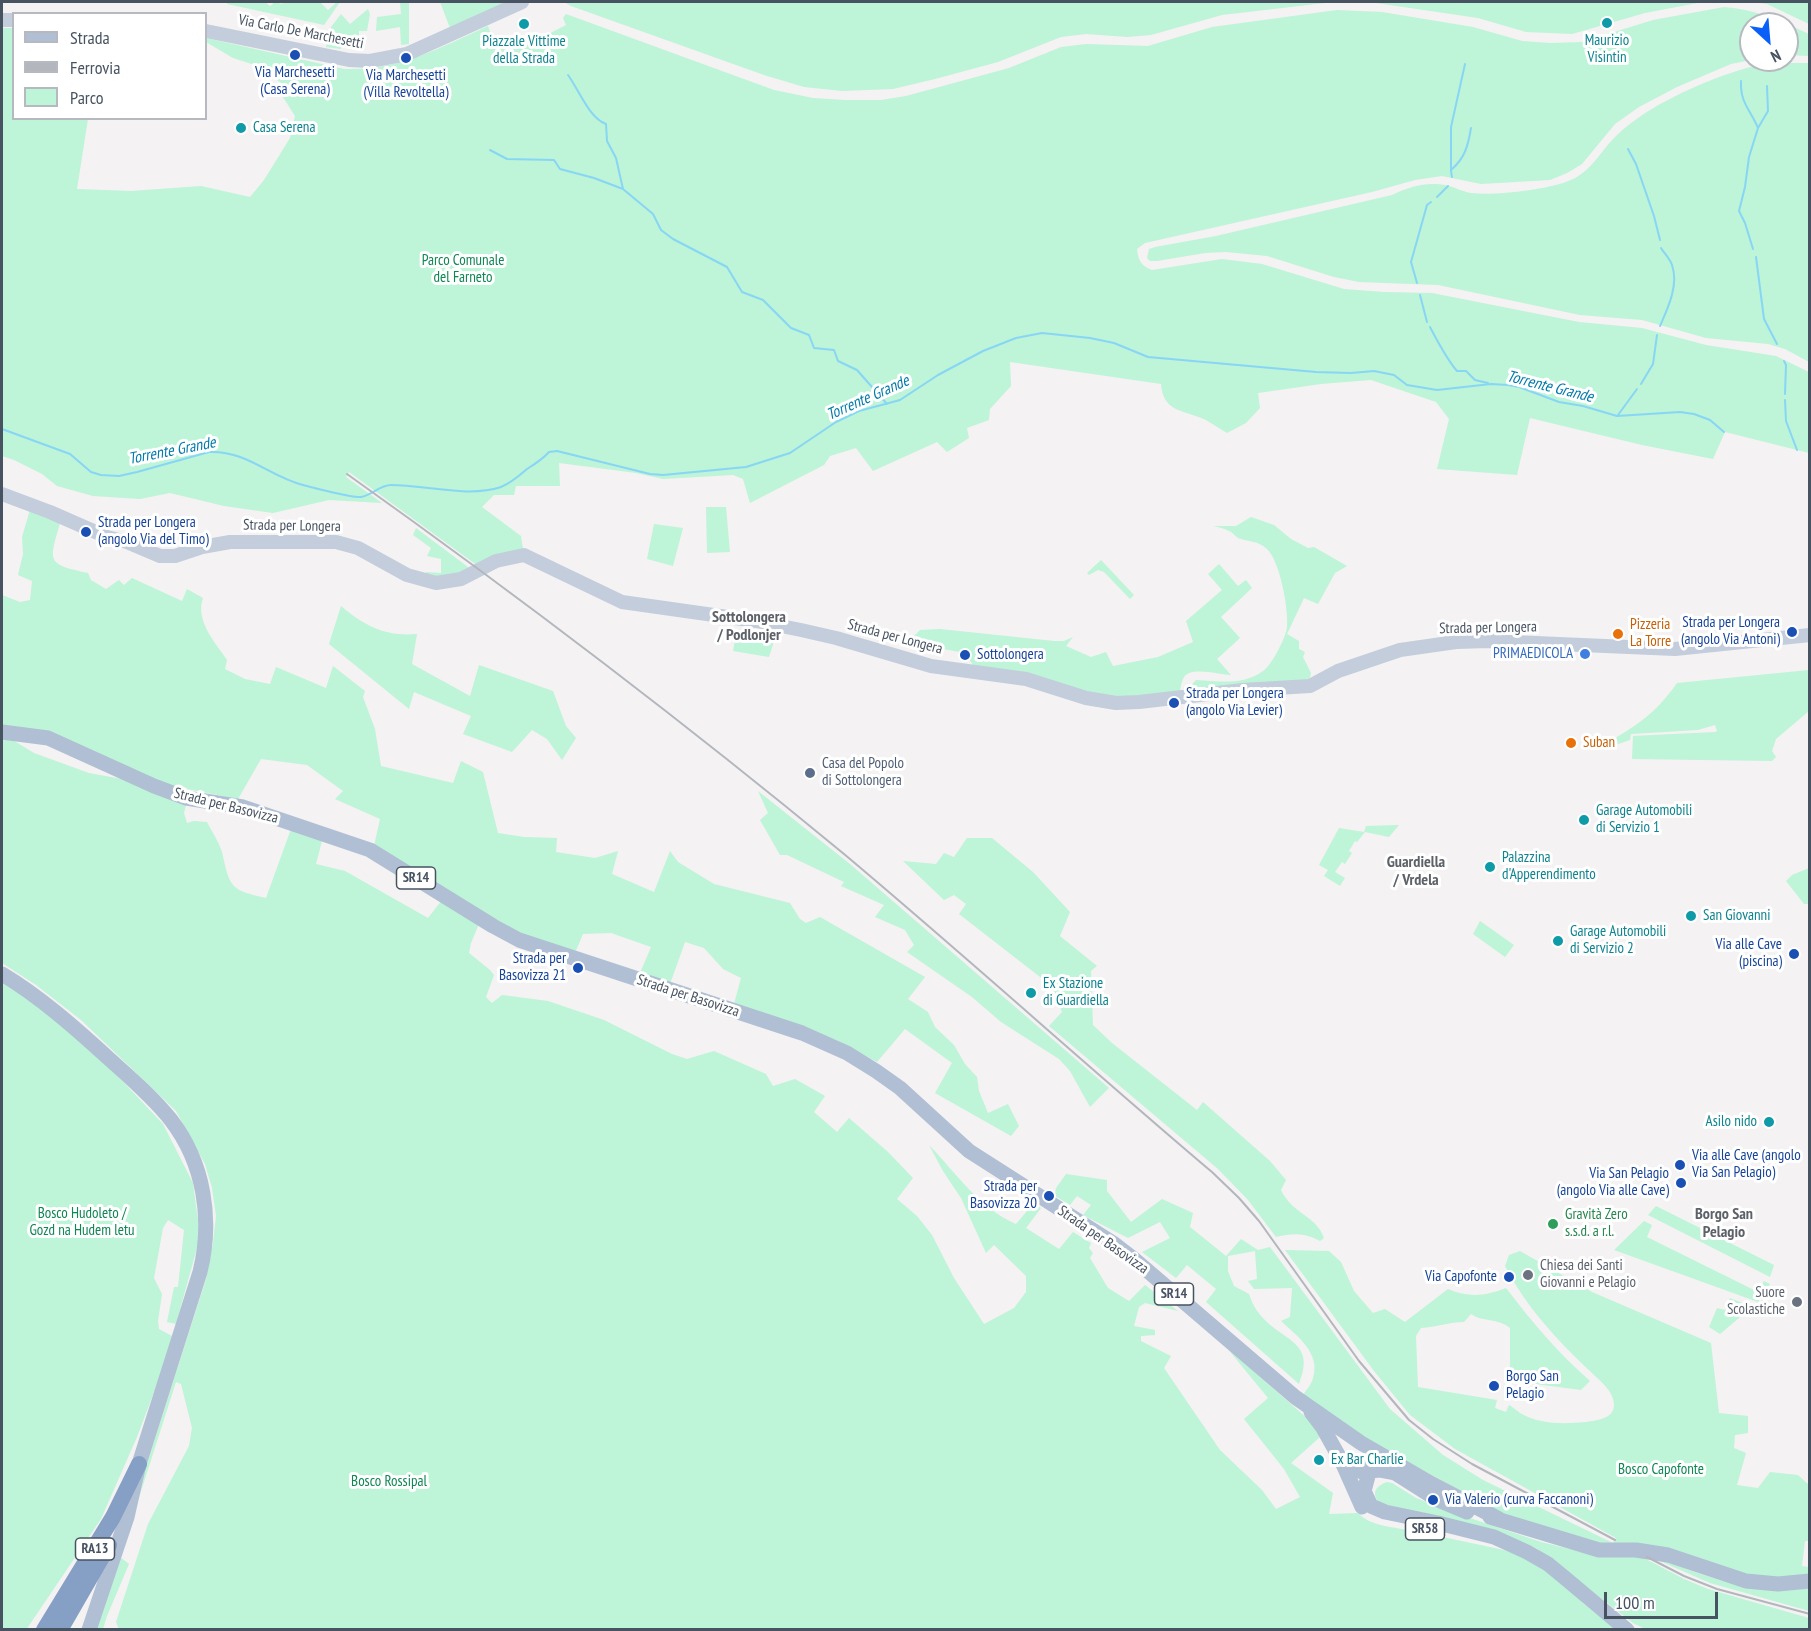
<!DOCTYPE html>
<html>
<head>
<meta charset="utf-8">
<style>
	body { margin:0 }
	#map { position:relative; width:1811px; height:1631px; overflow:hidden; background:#f4f2f2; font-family:"PT Sans Narrow",sans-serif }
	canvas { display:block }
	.frame { position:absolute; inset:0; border:3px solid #485362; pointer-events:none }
	.legend { position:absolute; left:12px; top:12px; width:195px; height:108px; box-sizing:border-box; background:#fff; border:2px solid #b6bac0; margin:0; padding:8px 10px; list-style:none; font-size:18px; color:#485362 }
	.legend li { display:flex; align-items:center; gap:12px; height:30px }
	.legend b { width:30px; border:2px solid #b6bac0 }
	.north { position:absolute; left:1739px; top:12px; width:60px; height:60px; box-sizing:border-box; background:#fff; border:2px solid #b6bac0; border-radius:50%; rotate:154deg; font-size:16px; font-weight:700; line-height:24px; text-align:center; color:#485362 }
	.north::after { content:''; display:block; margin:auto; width:21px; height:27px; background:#095ff7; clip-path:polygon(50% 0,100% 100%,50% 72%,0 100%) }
	.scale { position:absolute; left:1604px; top:1592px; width:114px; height:27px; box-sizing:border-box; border:3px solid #485362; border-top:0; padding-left:8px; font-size:18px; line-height:21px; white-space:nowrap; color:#485362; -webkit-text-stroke:4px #fff; paint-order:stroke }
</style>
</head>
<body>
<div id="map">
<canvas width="1811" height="1631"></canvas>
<div class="frame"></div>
<ul class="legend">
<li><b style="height:8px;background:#b0bfd3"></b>Strada</li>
<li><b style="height:8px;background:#b3b6bd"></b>Ferrovia</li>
<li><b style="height:16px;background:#bef4d7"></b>Parco</li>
</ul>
<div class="north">N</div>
<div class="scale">100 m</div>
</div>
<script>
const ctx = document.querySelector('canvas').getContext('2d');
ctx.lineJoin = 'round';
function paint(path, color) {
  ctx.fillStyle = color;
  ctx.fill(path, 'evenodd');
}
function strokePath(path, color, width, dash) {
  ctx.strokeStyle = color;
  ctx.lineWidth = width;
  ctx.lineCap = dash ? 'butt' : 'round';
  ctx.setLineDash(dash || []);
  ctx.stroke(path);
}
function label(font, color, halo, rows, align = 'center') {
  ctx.font = font + ' "PT Sans Narrow",sans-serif';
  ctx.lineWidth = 6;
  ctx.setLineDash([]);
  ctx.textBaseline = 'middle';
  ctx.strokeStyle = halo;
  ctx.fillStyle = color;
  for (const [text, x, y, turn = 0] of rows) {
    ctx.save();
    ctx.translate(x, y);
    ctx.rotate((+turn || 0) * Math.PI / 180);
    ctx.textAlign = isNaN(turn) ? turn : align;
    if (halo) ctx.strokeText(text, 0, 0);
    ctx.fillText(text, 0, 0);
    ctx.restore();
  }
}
const green = new Path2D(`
	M228,2h37l5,4 5,-4 7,2 2,-2h36l8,8 9,-8h3l-16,23 -97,-21z
	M400,2h9v42l-8,1 -1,-18 -24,4 1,-14 24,-3z
	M440,2h69l-59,26z
	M564,2h770l-112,13 -71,20 -24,2 -41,-3 -25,3 -63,25 -63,17 -42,10 -51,2 -38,-4 -40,-12 -193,-69z
	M1349,2h354l-58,11 -73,21 -46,-2 -48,-14 -102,-15z
	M1751,2h58v22l-42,-20z
	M1724,7c31,2 57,14 85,27v22l-22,-1v-31h-36v36l-20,4 -54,23 -38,20 -24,17 -33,40 -15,9 -17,7 -69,4 -39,-8 -27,4 -43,12 -227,51 -8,6c1,11 4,17 15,21l70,-11 40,5 82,25 40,3 48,1 147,29 63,6 64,17 70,11 33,16v81l-84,-21 -12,27 -71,-14 -112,-27 -13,57 -80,-6 12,-50 -13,-17 -65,-22 -50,4 -63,9 2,15 -14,15 -19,10c-7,-4 -14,-9 -21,-13 -21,-10 -43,-7 -45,-36l-151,-22 1,24 -21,23 -1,11 -22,8 2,10 -22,14 -10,-10 -64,29 -17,-23 -26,8 -6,9 -74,38 -7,-24 -10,-4 -70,4 -27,-6 -77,-10 1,23h-44l-2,9h-20l-12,12 39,29 2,13 -45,17 -129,-94 -3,5 36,26 -53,-3 -56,13 -49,-7 -54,-13 -30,6 -47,-3 -36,-10 -15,-12 -28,-14 -12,-4v-428h11l1,90 74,1 -11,70 54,2 70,-5 49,11 14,-17 26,-42 5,-22 -14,-22 2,-10 -22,-14v-3l-28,-9 -27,-16v-4l138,31c55,2 95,-21 144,-43l8,23 11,-1 15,-7 3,5 41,-21 -3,-7 3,-4 208,76 39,8 32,2h36l25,-4 103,-28 52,-21 25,-3 62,2 64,-19 125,-17 45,2 91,15 49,14 28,2 32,-1 71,-22z
	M368,9l2,5 -3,17h-8v8h-18v10l-15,-2 5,-20 10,-13 9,10z
	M1776,63h33v299l-24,-13 -17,-5 -62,-6 -64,-18 -62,-5 -142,-30 -79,-3 -25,-5 -67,-21 -41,-4 -21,1 -48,8h-7l-3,-3 2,-9 6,-2 61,-11 176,-41c18,-9 38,-14 57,-9 7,2 15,6 22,7 24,3 72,-3 95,-11 24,-8 33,-29 50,-46 31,-30 83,-53 124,-66 11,-4 24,-5 36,-7z
	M706,507h20l4,45 -23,1z
	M30,510l30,13c-11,39 -14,41 28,50l3,7 15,9 13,-9 5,5 8,-7 50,23 5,-12 16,9c-8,23 12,44 24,62l-2,9 20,10 25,5 6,-17 50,21 7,-22 32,25 -2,6 12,32 6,37 72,17 8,-22 22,11 15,61 26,4 33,1 -1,14 39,6 23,-7 -6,23 42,18 16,-41 8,11 36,22 76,19 10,16 6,4 14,-6 105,60 -17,22 20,13 7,15 19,18 11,19 12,13 2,14 9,22 20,-9 11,22 -8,10 -76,-43 17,-30 -47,-34 -28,33 -41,-22 -102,-36 7,-26 -18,-9 -19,-21 -19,-6 -15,42 -30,-11 11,-26 -40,-14 -28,1 -8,19 -46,-15 -42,-22 -113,-70 6,-27 -45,-20 8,-8 -36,-26 -46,-6 -23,40 -56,-11 -35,-10 -145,-52v-131l18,7 10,-2 2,-19 -14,-6 5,-21 -1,-17z
	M1251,517l23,8 17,14 17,9 6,-1 33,19 -12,7 -17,31 -14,-6 -17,36 12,7v8l6,3 -2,5 8,16 -2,9 -117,10v-8l4,-4c22,1 47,6 67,-9 9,-6 22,-32 24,-43 2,-18 -7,-67 -20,-79 -10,-9 -19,-7 -29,-11 -3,-2 -5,-5 -7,-6 -5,-3 -12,-5 -18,-6h23z
	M654,524l29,4 -10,38 -26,-7z
	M416,528l56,42 -20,7 -26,2v-7l15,1v-14l-14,-3 4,-8 -18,-13z
	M1101,560l33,35 -4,4 -26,-27 -6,-2 -9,5 -2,-2z
	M1219,564l19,22 8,-6 6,8 -31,29 19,21 -23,21 14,16c-12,0 -42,-10 -48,4 -2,4 -3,10 -3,15l-70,4 -137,-33 -8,-12 -49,-9 -2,-8 6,-6 20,-1 114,12h10l9,-4 -7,9 25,11 15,-5 7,14 45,-9 35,-15 -7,-21 36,-31 -14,-16z
	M341,606c23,20 46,31 76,28l-5,30 58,32 9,-31 74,26 13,35 10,12 -14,22 -15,-21 -15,-9 -20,22 -49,-18 8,-18 -57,-24 -5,17 -80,-65z
	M737,629l39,6 -7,22 -36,-6z
	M1809,670v41l-33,28 -4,12 4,6 -4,4 -140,-2 1,-23 82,-4 2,-1 -2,-6 -17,5 -67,4 -1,6 -27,9 -2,-2c34,-21 53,-31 76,-64z
	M2,738l9,1 23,14 55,20 33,6 64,26 -2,8 3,10 7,-2 13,1c5,10 12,20 15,30 8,36 8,38 44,46l25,-69 31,12 -6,23 29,7 83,47 14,-18 37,24 -8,19 -2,10 21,17 4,5 -8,22 6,6 10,-8 46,6 56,19 68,34 15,5 27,-8 52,23 7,12 22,-7 30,17 -11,16 23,20 12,-14 39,34 25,26 -16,21 20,17 15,19 22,43 30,46 30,-16 12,-16v-16l-32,-31 -8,8 -25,-55 -18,-27 -14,-26c27,28 50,63 87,79l17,-20 8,4 -15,20 33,21 14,-17 18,11 -2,5 4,5 -3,5 18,30 21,13 16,-16 33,26 -33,-8 -6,4 -5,19 21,4v5l-14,1v5l30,15 -7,12 56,82 42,40 14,19 24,-12 -16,-28 -40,-50 24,-21 -41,-50 81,71 12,18 -29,26 42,30 -4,21 29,-1c13,14 37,14 55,18l-1,8 11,2 1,-8 80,17 27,9 27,18 26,27 32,25h-1497l-3,-7 32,-98 41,-78 3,-18 -11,-44 -5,-2 -56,175 9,7 -22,52 -4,13h-9l112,-350 7,-36 3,-27 -4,-28 -7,-24 -29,-53 -95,-91 -45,-35 -34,-22z
	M758,791l92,73 259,224 -19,19 -20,-36 -11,-12 -58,-37 -29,-25 -65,-45 7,-7 -9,-15 -30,-13 9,-12 -43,-19 3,-4 -57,-27h-7l-20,-35 8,-7z
	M1399,825l-10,12 -24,-5 -8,10 -2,-1 -6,10 3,2 -7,11 -3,-2 -7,10 10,6 -5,8 -16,-10 4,-6 -9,-5 20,-37 25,4 2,-6z
	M967,838h25l41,34 37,40 -10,24 37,30 -6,5 2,54 19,18 85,67 6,-8 67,59 16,19 -5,10c12,25 35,25 43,48l-4,3c-16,-8 -26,-8 -44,-4l-28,-37 -30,-31 -169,-143 13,-14 -9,-25 -94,-73 7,-10 -12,-9 -10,5 -41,-39 33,3 8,-11 10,4z
	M1809,868h1l-1,36h-5l-18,-23 6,-6z
	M1480,921l34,24 -9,12 -32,-23z
	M2,981l52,37 58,52 51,54 30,59 7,54 -24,87 -9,-2 7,-35h4l6,-57 -16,-10 -5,8 -9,50 8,16 -4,27 1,8 13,7 -7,27 -28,74 -36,82 -75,111 -24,-1z
	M1066,1174l41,6v11l24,31 31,-23 31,14 -3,14 36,29 15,-17 17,11 12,-3 120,162 53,46 40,25 130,63 3,-5 -161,-89 -45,-34 -36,-44 -89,-121 44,1 12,11 13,29 19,22 12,-4 20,13 43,-33c21,9 38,7 58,-1 26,34 52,65 84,93l-9,9 -46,-6v-3l-25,-4v-49c-12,-10 -28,-6 -39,-14l-7,8c-15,0 -28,5 -43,6l-5,8 2,51 79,13 -2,8 11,4 3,-7c4,2 7,5 11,8 21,12 43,11 66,9 11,-2 28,-3 28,-17 0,-14 -14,-24 -23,-33 -33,-31 -65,-65 -86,-106l4,-11 11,-4 72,41 119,51 8,70 29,3v17l-13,2 -1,13 12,5 -9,32 21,3 12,-16 28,3 11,10v56h-4l-3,25 7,1v10h-57l-144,-31 -106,-32 -143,-79 -56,-40c3,-5 9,-11 10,-17 8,-25 -16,-42 -32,-57l9,-4 2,-29 -38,1 -6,-8 9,-2 -2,-28 -27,5v15l6,15 15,8c3,9 7,17 14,24 22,24 53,24 36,66l-93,-82 10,-13 -29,-24 -11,13 -34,-26 28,-14 -10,-16 -32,16 -45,-23 8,-10 -14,-9 -7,9 -15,-9 1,-8z
	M1656,1206l118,59 -4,12 -122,-62z
	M1644,1221l8,4 -5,12 111,55 6,-11 6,3 -12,18 -144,-52z
	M1730,1298l22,9 -32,27 -11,-7 8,-19 8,2z
	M1387,1482l5,1 24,15 45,17 80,27 57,14 44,1 42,22 24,10 101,29v11h-164l-12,-6 -97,-75 -31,-12 -126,-33c-8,-11 -3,-17 8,-21z
	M1653,1558c16,3 30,10 45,15 39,13 70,22 111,15v23l-99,-28z`);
const stream = new Path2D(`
	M568,75c11,15 21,43 38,49l1,17 9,17 7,31 30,25 8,16 12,9 54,28 15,25 21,8 28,28 18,7 5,13 20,2 4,11 19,9 30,34
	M1741,81c-1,22 9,28 17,47
	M1628,149l8,15 18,52 6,24
	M490,150l17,9 47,1 6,9 34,9 29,11
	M1451,170c14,-12 17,-24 20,-42
	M1452,177l-1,-6v-44l14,-63
	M1437,197l11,-11
	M1753,249l-8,-26 -6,-12 6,-24 4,-30 9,-29 10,-17 -1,-25
	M1756,257l8,62 13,25
	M1417,283l-6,-21 16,-57 4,-3
	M1420,295l7,27
	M1660,326c8,-18 19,-41 12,-61 -2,-6 -8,-12 -11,-17
	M1430,327c8,15 16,31 27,44h9l9,9 13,3
	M1784,361l2,4 -1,29
	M1641,384l12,-20 4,-29
	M1785,400l1,21 11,29
	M1618,415l19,-26
	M2,429l68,25 21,18 10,3 18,1 18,-4 72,-20c37,-2 61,25 94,33 11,3 50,13 58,12 11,-2 19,-12 30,-12 34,0 77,13 110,2 10,-4 18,-11 26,-18 8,-5 16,-10 22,-17l8,-1 93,23 13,1 83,-8 44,-14 46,-31 23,-11 41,-11 38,-25 45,-24 33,-13 26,-5 48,5 24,5 34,14 168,15 35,1 23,-2 20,4 13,10 30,5 54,-6 17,1 11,2 40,15 24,4 34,10 63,-4 14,2 16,6 14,12`);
const secondary = new Path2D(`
	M2,20h12
	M206,31l143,29 21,1 37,-7 115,-52
	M2,494l48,18 57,25 20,5 33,14h15l27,-9 28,-5h106l22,6 49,27 29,8 25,-4 35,-18 28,-6 98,47 134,19 45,9 35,8 95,28 95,13 60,19 30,5 23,-1 104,-12 67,-4 28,-15 62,-21 56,-8 33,-1 186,8 135,-14`);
const primary = new Path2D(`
	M2,732l46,6 106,48 32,12 57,9 127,43 123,76 26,14 283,93 45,20 29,18 24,17 69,63 144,92 22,17 160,137 66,46 71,41 67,35
	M2,974c38,23 71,52 104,82 22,20 46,40 65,64 33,43 42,99 29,152l-61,192 -12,53 -38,113
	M1311,1412l12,16 19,34 20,45
	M1342,1462l20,10 17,-2 16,3 41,26 31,13
	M1371,1465l-7,26 7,15 14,6 53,11 56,14 33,15 21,12 17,14 62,52
	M1490,1517l109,33h37l32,5 78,26 32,3 32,-3`);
const highway = new Path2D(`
	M44,1630l69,-113 26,-53
	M60,1630l49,-85`);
const rail = new Path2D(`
	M347,474c170,121 336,247 497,380 124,104 244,213 368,318l27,26 20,23 100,140 50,59 24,19 39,25 143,76
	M1647,1557l37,19 33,13 93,25`);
const markers = [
	[1607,23,6,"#0f9aa8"],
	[524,24,6,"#0f9aa8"],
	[295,55,6,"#1a4fb4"],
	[406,58,6,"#1a4fb4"],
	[241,128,6,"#0f9aa8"],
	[86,532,6,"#1a4fb4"],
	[1792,632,6,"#1a4fb4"],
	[1618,634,6,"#e8710a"],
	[1585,654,6,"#3f7fe0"],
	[965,655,6,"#1a4fb4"],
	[1174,703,6,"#1a4fb4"],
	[1571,743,6,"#e8710a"],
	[810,773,6,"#5c6f8a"],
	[1584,820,6,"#0f9aa8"],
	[1490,867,6,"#0f9aa8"],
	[1691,916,6,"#0f9aa8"],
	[1558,941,6,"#0f9aa8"],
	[1794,954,6,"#1a4fb4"],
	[578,968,6,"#1a4fb4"],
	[1031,993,6,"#0f9aa8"],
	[1769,1122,6,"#0f9aa8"],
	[1680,1165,6,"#1a4fb4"],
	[1681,1183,6,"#1a4fb4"],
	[1049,1196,6,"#1a4fb4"],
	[1553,1224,6,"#2e9e5b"],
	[1528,1275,6,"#6b7280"],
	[1509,1277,6,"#1a4fb4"],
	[1797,1302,6,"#6b7280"],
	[1494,1386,6,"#1a4fb4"],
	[1319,1460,6,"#0f9aa8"],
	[1433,1500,6,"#1a4fb4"]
];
const shields = [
	[416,878,39],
	[1174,1294,39],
	[1425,1529,39],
	[95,1549,39]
];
const shieldNames = [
	["SR14",416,878],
	["SR14",1174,1294],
	["SR58",1425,1529],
	["RA13",95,1549]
];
const streetNames = [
	["Via Carlo De Marchesetti",301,32,11],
	["Strada per Longera",292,526,1],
	["Strada per Longera",1488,628,-1],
	["Strada per Longera",895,637,15],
	["Strada per Basovizza",226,806,14],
	["Strada per Basovizza",688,996,18],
	["Strada per Basovizza",1103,1240,35]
];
const cultureNames = [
	["Maurizio",1607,41,"center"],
	["Visintin",1607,58,"center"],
	["Piazzale Vittime",524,42,"center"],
	["della Strada",524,59,"center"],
	["Casa Serena",253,128],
	["Garage Automobili",1596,811],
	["di Servizio 1",1596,828],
	["Palazzina",1502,858],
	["d'Apperendimento",1502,875],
	["San Giovanni",1703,916],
	["Garage Automobili",1570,932],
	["di Servizio 2",1570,949],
	["Ex Stazione",1043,984],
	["di Guardiella",1043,1001],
	["Asilo nido",1757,1122,"right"],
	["Ex Bar Charlie",1331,1460]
];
const transitNames = [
	["Via Marchesetti",295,73,"center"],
	["(Casa Serena)",295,90,"center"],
	["Via Marchesetti",406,76,"center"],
	["(Villa Revoltella)",406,93,"center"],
	["Strada per Longera",98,523],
	["(angolo Via del Timo)",98,540],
	["Strada per Longera",1780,623,"right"],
	["(angolo Via Antoni)",1780,640,"right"],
	["Sottolongera",977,655],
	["Strada per Longera",1186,694],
	["(angolo Via Levier)",1186,711],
	["Via alle Cave",1782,945,"right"],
	["(piscina)",1782,962,"right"],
	["Strada per",566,959,"right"],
	["Basovizza 21",566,976,"right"],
	["Via alle Cave (angolo",1692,1156],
	["Via San Pelagio)",1692,1173],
	["Via San Pelagio",1669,1174,"right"],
	["(angolo Via alle Cave)",1669,1191,"right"],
	["Strada per",1037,1187,"right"],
	["Basovizza 20",1037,1204,"right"],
	["Via Capofonte",1497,1277,"right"],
	["Borgo San",1506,1377],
	["Pelagio",1506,1394],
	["Via Valerio (curva Faccanoni)",1445,1500]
];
const parkNames = [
	["Parco Comunale",463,261],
	["del Farneto",463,278],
	["Bosco Hudoleto /",82,1214],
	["Gozd na Hudem letu",82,1231],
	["Bosco Capofonte",1661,1470],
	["Bosco Rossipal",389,1482]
];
const foodNames = [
	["Pizzeria",1630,625],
	["La Torre",1630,642],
	["Suban",1583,743]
];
const shopNames = [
	["PRIMAEDICOLA",1573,654]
];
const serviceNames = [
	["Casa del Popolo",822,764],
	["di Sottolongera",822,781]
];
const leisureNames = [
	["Gravità Zero",1565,1215],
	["s.s.d. a r.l.",1565,1232]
];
const worshipNames = [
	["Chiesa dei Santi",1540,1266],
	["Giovanni e Pelagio",1540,1283],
	["Suore",1785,1293,"right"],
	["Scolastiche",1785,1310,"right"]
];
const waterNames = [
	["Torrente Grande",1550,387,14],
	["Torrente Grande",868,398,-24],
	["Torrente Grande",172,451,-11]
];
const neighbourhoodNames = [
	["Sottolongera",749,617],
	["/ Podlonjer",749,635],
	["Guardiella",1416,862],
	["/ Vrdela",1416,880],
	["Borgo San",1724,1214],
	["Pelagio",1724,1232]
];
paint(green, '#bef4d7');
strokePath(stream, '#88d6f5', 2);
strokePath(secondary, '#c3cddc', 14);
strokePath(primary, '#b0bfd3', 15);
strokePath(highway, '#869fc4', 16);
strokePath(rail, '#b3b6bd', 2);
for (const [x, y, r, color] of markers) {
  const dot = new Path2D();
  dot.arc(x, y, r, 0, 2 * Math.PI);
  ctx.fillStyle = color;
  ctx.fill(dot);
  strokePath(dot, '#fff', 2);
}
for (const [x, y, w] of shields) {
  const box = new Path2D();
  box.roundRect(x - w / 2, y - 11, w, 22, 4.5);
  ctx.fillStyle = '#fff';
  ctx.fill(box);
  strokePath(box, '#485362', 1.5);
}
label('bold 14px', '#485362', null, shieldNames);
label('15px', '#485362', '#fff', streetNames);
label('15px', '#0d838f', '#fff', cultureNames, 'left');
label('15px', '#164399', '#fff', transitNames, 'left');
label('15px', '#0f8654', '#fff', parkNames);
label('15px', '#c56008', '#fff', foodNames, 'left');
label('15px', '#366cbe', '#fff', shopNames, 'right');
label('15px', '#4e5e75', '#fff', serviceNames, 'left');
label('15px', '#27864d', '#fff', leisureNames, 'left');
label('15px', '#5b616d', '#fff', worshipNames, 'left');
label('italic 16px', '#027aab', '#fff', waterNames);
label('bold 16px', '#5d6168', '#fff', neighbourhoodNames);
</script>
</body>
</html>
